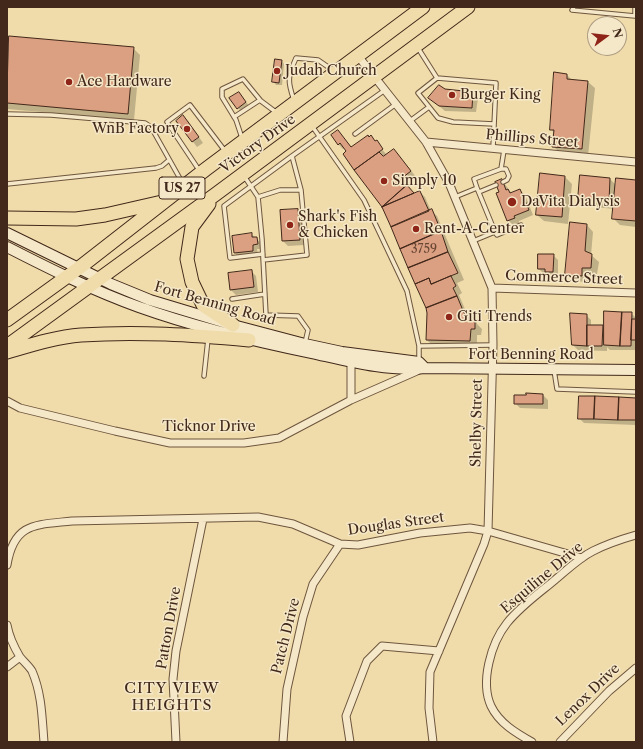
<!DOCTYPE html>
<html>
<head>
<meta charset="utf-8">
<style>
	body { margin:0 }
	#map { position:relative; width:643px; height:749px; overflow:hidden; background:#f0dcaa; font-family:"Libre Caslon Text",serif }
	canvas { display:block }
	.frame { position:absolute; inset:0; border:8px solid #42281a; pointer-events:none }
	.north { position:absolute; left:587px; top:16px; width:40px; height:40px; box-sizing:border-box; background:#f5e8c8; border:1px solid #ad9b82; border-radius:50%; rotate:75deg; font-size:11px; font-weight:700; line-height:16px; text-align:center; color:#42281a }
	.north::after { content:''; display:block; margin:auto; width:14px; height:18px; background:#8f2418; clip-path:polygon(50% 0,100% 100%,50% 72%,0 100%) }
</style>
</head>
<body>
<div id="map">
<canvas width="643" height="749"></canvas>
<div class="frame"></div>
<div class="north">N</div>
</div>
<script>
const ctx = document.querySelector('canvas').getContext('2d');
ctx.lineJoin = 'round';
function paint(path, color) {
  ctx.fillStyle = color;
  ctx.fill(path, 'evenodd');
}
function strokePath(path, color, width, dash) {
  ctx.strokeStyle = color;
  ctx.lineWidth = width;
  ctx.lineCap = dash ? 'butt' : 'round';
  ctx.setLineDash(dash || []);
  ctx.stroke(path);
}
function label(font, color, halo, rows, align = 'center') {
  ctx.font = font + ' "Libre Caslon Text",serif';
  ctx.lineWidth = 3;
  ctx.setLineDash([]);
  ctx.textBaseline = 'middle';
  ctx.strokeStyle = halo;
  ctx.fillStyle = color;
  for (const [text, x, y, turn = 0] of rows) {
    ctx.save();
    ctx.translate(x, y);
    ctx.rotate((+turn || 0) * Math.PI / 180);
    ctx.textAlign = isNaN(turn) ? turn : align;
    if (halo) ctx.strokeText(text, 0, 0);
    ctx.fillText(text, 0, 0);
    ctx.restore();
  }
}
const shadow = new Path2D(`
	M10,37l123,11 7,7 -6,65 -127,-11v-52z
	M281,60l3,4 -2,21h-6l-3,-4z
	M567,75l5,5 16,2 7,6 -7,68 -28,-3 -7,-7 1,-13 -3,-4z
	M445,90l28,3 5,5 -2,14 -31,-1 -11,-9z
	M242,96l7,10 -8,5 -3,-3z
	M177,121h11l15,22 -6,4z
	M338,131l14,17 19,-11 16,18 7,-5 23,28 -9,7 6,10 6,-3 5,5 6,14 6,5 27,64 -7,3 5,10 -3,2 8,19h3l7,7v3l5,5 -1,6h-4v12h-43l-7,-7 1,-27 -45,-106 -28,-38 -10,-21 -2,1 -5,-5z
	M541,174l24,3 7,7 -4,40 -24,-3 -7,-6z
	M581,176l29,3 6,6 20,-4v46l-16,-2 -7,-7 1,-9 -28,-3 -7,-7z
	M502,180l10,14 8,-4 5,5 8,20 -14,6v2l-6,2 -5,-5 -8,-27z
	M297,210l5,5 2,30 -16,1 -5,-5z
	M587,225l6,7 -2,23 8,7 -2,12h-8l-1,8 -15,-1 -7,-7z
	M251,234l10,9 1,6h-5l1,7 -18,2 -5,-5z
	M553,255l5,5v16l-14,-2 -5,-5z
	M251,271l5,5 2,16 -22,3 -5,-5 -2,-16z
	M631,313l5,5v32h-26l-3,-3v4l-29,-1 -5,-5 13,-30 5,5v6h11l3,3z
	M543,395l5,5v9l-28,-1 -5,-5z
	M636,399v26l-52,-2 -5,-5z`);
const building = new Path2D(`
	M9,36l125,11 -6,67 -121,-11z
	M275,59l7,1 -3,23 -7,-1z
	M554,72l13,2v5l21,2 -6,68 -30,-2 2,-17h-4z
	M439,85l6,4 28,3 -1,16 -33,-2 -11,-8z
	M239,92l7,10 -9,7 -8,-11z
	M183,115l16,22 -7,5 -16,-21z
	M338,130l13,17 17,-12 1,2 2,-2 4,6 2,-1 6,9 -29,21 -11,-16 3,-3 -6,-8 -2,2 -7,-10z
	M394,149l17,22 -9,7 5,7 -25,22 -28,-37 25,-18 4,4z
	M540,173l25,3 -3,41 -26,-2z
	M580,175l30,3 -1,24 -31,-2z
	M616,178l20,2v41l-24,-2z
	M502,179l4,11 2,-1 2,4 10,-4 9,21 -15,6 1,2 -8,3 -11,-28 3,-1 -4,-10z
	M407,185l7,8 -32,14z
	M420,191l9,20 -38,16 -9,-20z
	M298,209l2,31 -18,1 -2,-31z
	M432,209l9,22 -41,18 -9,-22z
	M570,222l17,2 -2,27 7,3 -1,14h-9v8l-17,-1z
	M441,231l7,21 -40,16 -8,-19z
	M252,233v4h5l1,7 -5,1v6l-19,2 -2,-17z
	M448,252l10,21 -27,11 -2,-6 -14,6 -7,-16z
	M538,254h16l-1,18h-8v-3h-7z
	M252,270l2,17 -24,3 -2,-17z
	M451,276l5,10 -3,2 4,8 -31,12 -11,-24 14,-6 2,6z
	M457,296l7,17h6l1,8h4v8h-4l-1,12 -44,-1 1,-27 -1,-5z
	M604,311l18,1 -2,34 -16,-1z
	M622,312h10l-1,34h-11z
	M570,313l17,1v32l-15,-1z
	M632,319h4v21h-5z
	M587,325h16l-1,21h-15z
	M526,393l17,1v10h-29v-9h12z
	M579,396h16l-1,23h-16z
	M595,396l24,1 -1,23 -24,-1z
	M619,397l17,1v22h-18z`);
const lane = new Path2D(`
	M574,7l-2,3 63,6v-9
	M418,48l19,30 59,5 -3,65
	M437,78l-19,15 20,25 15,4 41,2
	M294,100c-7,-19 -6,-24 2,-42l22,2 16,11
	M7,114l44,1 94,8 6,4 32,57
	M234,117l26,-17
	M410,121l19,-14
	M312,126l52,74 43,91 12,55v15
	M355,134l41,-30
	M242,138l-6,-18 -14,-23v-8l21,-10 18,22 16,12
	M292,156l93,-66
	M501,169h5l3,7 -2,4 -4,2
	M199,170l-32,-48 23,-17 35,46
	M244,176l14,21 4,42 4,76 32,1 10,14 -3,13
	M7,184l149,-16 6,-2 7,-6
	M477,188l-3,-9 27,-10 3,-19
	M479,192l17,-7
	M258,197l22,-7h21l6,65 -44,5
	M455,197l22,-9 18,44 -22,9
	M495,232l2,3 24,-10
	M263,254l-33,4 -6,-52 68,-50 9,34
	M232,299l33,-5
	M419,346l74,-1
	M554,370l3,19 79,3
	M204,376l4,-37`);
const street = new Path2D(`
	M358,56l68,86 23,41 43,105 1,57 -5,186 -4,13 -54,128 -1,36 4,34
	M426,142l210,20
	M492,288l144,5
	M351,358v42
	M7,401l13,7 95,23 55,12h74l35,-5 72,-38 66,-29
	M7,565c7,-43 29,-40 65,-44l186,-4 35,7 47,20 18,1 62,-12 50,-5 18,3 94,27
	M7,625c2,11 7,22 13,32 4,5 9,9 12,14 10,23 10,47 12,71
	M7,667l13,-10
	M176,742l-3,-63 3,-28 27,-132
	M283,742l4,-53 16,-72 10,-33 27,-40
	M350,742l-4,-26 21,-55 15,-15 57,5
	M532,742c-16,-9 -33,-19 -41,-36 -11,-24 0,-63 16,-83 12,-15 28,-27 43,-39 14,-11 27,-25 43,-33 14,-7 29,-12 43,-16
	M560,742l49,-51 27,-23`);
const secondary = new Path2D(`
	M7,233l104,51 39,16 83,25 72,19 37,8 77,10 6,6
	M7,247c43,22 87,44 132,60 56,20 114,34 173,46 36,8 76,19 113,15l211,2`);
const highway = new Path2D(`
	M209,204l-17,23 -5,32 5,23 11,23 30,20
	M7,218l69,1 29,-4 57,-13
	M7,320l72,-52 127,-99 217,-162
	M7,346l209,-152 252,-187
	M7,352c24,-7 49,-15 74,-17 57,-4 112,0 168,5`);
const markers = [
	[277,71,4,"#8f2418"],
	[69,82,4,"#8f2418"],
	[452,95,4,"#8f2418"],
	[187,129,4,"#8f2418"],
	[384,181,4,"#8f2418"],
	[512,202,5,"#8f2418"],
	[290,225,4,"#8f2418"],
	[416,229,4,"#8f2418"],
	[449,317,4,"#8f2418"]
];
const numberNames = [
	["3759",424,250]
];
const shields = [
	[182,188,46]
];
const shieldNames = [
	["US 27",182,188]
];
const poiNames = [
	["Judah Church",285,71],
	["Ace Hardware",77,82],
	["Burger King",460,95],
	["WnB Factory",179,129,"right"],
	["Simply 10",392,181],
	["DaVita Dialysis",521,202],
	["Shark's Fish",298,217],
	["& Chicken",298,233],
	["Rent-A-Center",424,229],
	["Giti Trends",457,317]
];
const streetNames = [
	["Phillips Street",532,139,5],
	["Victory Drive",258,144,-36],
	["Commerce Street",564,278,2],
	["Fort Benning Road",215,304,16],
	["Fort Benning Road",531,355],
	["Shelby Street",477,423,-89],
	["Ticknor Drive",209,427],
	["Douglas Street",396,524,-8],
	["Esquiline Drive",542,578,-40],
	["Patton Drive",169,628,-80],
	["Patch Drive",286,636,-76],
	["Lenox Drive",588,695,-44]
];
const neighbourhoodNames = [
	["CITY VIEW",172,689],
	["HEIGHTS",172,706]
];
paint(shadow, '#0003');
paint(building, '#db9f81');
strokePath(building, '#42281a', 1);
strokePath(lane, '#6e553e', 5.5);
strokePath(street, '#6e553e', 9);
strokePath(secondary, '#42281a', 12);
strokePath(highway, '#42281a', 15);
strokePath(lane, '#f5e8c8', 3.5);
strokePath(street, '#f5e8c8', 7);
strokePath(secondary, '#f5e8c8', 10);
strokePath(highway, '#f0dcaa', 13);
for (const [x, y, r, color] of markers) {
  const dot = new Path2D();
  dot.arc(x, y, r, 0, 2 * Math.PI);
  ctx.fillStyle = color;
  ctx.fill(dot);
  strokePath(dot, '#f5e8c8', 1.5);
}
label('12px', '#684634', null, numberNames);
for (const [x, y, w] of shields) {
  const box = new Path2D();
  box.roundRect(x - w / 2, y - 11, w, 22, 3);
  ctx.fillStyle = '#f5e8c8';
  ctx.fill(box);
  strokePath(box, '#42281a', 1);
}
label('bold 13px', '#42281a', null, shieldNames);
label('14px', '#42281a', '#f5e8c8', poiNames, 'left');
label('14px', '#42281a', '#f5e8c8', streetNames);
ctx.letterSpacing = '1px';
label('15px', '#42281a', '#f5e8c8', neighbourhoodNames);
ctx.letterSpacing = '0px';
</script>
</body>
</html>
